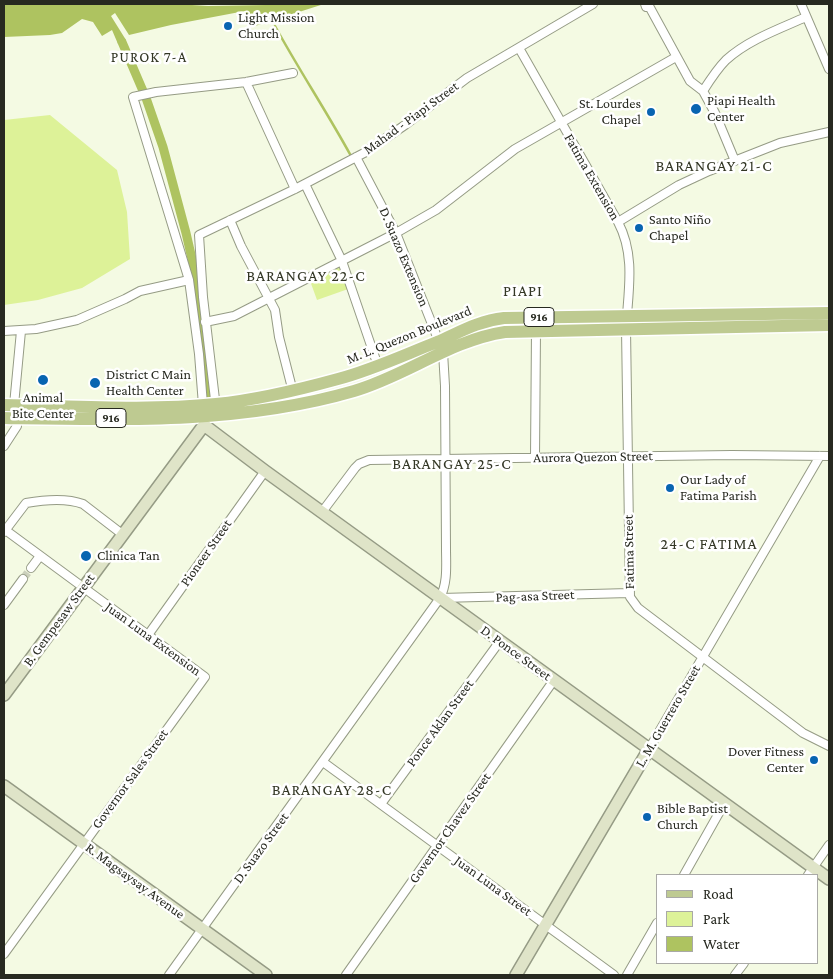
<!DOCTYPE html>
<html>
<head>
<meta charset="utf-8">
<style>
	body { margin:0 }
	#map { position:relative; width:833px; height:979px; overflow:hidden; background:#f4fae3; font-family:"Crimson Pro",serif }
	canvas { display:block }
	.frame { position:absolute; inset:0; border:5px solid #272920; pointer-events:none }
	.legend { position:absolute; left:656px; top:874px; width:162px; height:90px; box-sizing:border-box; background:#fff; border:1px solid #a9a9a6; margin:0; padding:6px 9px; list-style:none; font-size:15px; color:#272920 }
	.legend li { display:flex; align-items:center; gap:10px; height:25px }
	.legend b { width:25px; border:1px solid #a9a9a6 }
</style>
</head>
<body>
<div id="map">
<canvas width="833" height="979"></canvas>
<div class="frame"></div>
<ul class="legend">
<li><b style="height:6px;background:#beca91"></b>Road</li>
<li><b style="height:14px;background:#ddf298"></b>Park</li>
<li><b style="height:14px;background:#aec360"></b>Water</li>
</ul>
</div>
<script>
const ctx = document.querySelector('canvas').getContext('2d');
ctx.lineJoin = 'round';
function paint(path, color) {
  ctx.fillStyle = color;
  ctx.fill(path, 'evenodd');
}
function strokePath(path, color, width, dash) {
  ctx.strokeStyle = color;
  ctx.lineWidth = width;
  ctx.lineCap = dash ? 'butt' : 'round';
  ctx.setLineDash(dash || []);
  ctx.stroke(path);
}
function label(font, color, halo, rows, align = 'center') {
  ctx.font = font + ' "Crimson Pro",serif';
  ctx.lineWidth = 5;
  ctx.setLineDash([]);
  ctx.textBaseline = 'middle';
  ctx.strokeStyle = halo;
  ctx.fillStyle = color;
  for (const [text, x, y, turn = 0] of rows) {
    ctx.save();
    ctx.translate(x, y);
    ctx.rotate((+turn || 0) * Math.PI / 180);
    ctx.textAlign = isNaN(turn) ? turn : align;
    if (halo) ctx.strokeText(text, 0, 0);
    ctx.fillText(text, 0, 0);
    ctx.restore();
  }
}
const green = new Path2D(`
	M50,115l67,55 10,42 3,47 -48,29 -44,12 -34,5v-185z
	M343,266l8,22 -34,12 -8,-22z`);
const water = new Path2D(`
	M4,4h172l32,2 116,-2 -72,23 -7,-16 -74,14 -42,10 -14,-22 -4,3 15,24 -8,4 -6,-14 -10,6 -9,-14 -11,-3 -20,14 -12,2 -46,2z`);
const stream = new Path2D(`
	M275,26c24,44 52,86 76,130`);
const canal = new Path2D(`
	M122,42l24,56 17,49 23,86 9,39 13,127`);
const streetTunnel = new Path2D(`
	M23,579l8,-11`);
const street = new Path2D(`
	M645,4l1,3 3,-1 41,75 13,10 12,22 20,48
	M801,4l28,65
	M519,48l99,174c18,34 10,70 8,107l4,268 8,11 165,125 26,13
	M246,82l49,107
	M703,91c7,-11 14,-22 23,-31 22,-20 53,-31 80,-43
	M305,184l37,77 36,105
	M230,220l11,26 34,64 4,27 14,55
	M618,222l61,-37 30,-14 71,-28 49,-11
	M205,322l29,-6 162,-83 40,-23 79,-61 161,-92
	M4,331l32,-2 41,-9 48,-21 15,-8 49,-11
	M14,405l7,-74
	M203,405l-4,-51 -10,-74 -56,-183 23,-5 90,-10 47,-9
	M216,408l-13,-111 -4,-62 96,-46 69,-36 41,-28 62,-47 126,-74
	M4,446l13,-20v-8
	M535,457l1,-126
	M322,512l33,-44 4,-4 10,-4 363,-5 97,1
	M4,529l201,148 -201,277
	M4,532l22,-29c17,-3 41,-5 57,1l39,30
	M31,568l9,-12
	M441,598l188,-5
	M4,605l19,-26
	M148,635l117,-164
	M649,749l171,-293
	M323,762l291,213
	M381,804l119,-163
	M684,875l40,-71
	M808,875l21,-30
	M169,975l271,-377c8,-16 6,-33 6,-50l-1,-162 -2,-34 -47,-119 -40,-76
	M346,975l208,-295
	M627,975l30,-52
	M735,975l9,-12`);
const secondary = new Path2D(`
	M204,425l61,46 564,408
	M4,695l200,-270
	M4,786l262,189
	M516,975l133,-226`);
const primary = new Path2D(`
	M4,405c70,1 142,6 212,-1 41,-4 82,-14 122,-25 34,-9 66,-24 99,-37 23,-10 41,-21 67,-24l325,-5
	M4,418c116,2 237,6 350,-27 52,-15 97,-51 151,-59l324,-7`);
const markers = [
	[228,26,5,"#0864b1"],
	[696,109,6,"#0864b1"],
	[651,112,5,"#0864b1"],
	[639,228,5,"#0864b1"],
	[43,380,6,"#0864b1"],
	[95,383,6,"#0864b1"],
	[670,488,5,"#0864b1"],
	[86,556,6,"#0864b1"],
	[814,760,5,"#0864b1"],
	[647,817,5,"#0864b1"]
];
const shields = [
	[539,317,30],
	[111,418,30]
];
const shieldNames = [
	["916",539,317],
	["916",111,418]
];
const poiNames = [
	["Light Mission",238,18],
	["Church",238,34],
	["Piapi Health",707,101],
	["Center",707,117],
	["St. Lourdes",641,104,"right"],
	["Chapel",641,120,"right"],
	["Santo Niño",649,220],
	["Chapel",649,236],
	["District C Main",106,375],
	["Health Center",106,391],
	["Animal",43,398,"center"],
	["Bite Center",43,414,"center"],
	["Our Lady of",680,480],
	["Fatima Parish",680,496],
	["Clinica Tan",97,556],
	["Dover Fitness",804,752,"right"],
	["Center",804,768,"right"],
	["Bible Baptist",657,809],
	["Church",657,825]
];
const streetNames = [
	["Mahad - Piapi Street",411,118,-36],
	["Fatima Extension",592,177,60],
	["D. Suazo Extension",404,257,67],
	["M. L. Quezon Boulevard",409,335,-22],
	["Aurora Quezon Street",593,457,-1],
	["Fatima Street",629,552,-91],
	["Pioneer Street",206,553,-55],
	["Pag-asa Street",535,596,-2],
	["B. Gempesaw Street",59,620,-54],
	["Juan Luna Extension",153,639,36],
	["D. Ponce Street",516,653,36],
	["L. M. Guerrero Street",668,716,-60],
	["Ponce Aklan Street",440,723,-54],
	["Governor Sales Street",130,779,-54],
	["Governor Chavez Street",450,828,-55],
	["D. Suazo Street",261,848,-54],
	["R. Magsaysay Avenue",135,881,36],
	["Juan Luna Street",493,886,36]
];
const neighbourhoodNames = [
	["PUROK 7-A",149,57]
];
const quarterNames = [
	["BARANGAY 21-C",714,166],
	["BARANGAY 22-C",306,276],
	["PIAPI",523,291],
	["BARANGAY 25-C",452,464],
	["24-C FATIMA",709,544],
	["BARANGAY 28-C",332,790]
];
paint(green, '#ddf298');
paint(water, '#aec360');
strokePath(stream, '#aec360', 2.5);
strokePath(canal, '#aec360', 9);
strokePath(streetTunnel, '#cbd0bc', 8, [8, 4]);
strokePath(street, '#959b85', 10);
strokePath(secondary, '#959b85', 14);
strokePath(primary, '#fff', 15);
strokePath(street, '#fff', 8);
strokePath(secondary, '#dfe4c8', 11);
strokePath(primary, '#beca91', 12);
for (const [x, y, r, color] of markers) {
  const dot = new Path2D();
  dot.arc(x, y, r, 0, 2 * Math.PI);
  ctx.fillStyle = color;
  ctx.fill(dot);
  strokePath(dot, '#fff', 2);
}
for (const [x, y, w] of shields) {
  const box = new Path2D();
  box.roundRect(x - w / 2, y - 9.5, w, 19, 4);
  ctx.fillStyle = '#fff';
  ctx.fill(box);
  strokePath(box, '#272920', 1);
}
label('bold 12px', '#272920', null, shieldNames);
label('14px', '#272920', '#fff', poiNames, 'left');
label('14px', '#272920', '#fff', streetNames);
ctx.letterSpacing = '1px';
label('15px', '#333725', '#fff', neighbourhoodNames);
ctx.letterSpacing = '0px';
ctx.letterSpacing = '1px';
label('16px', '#333725', '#fff', quarterNames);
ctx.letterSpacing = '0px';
</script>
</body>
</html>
